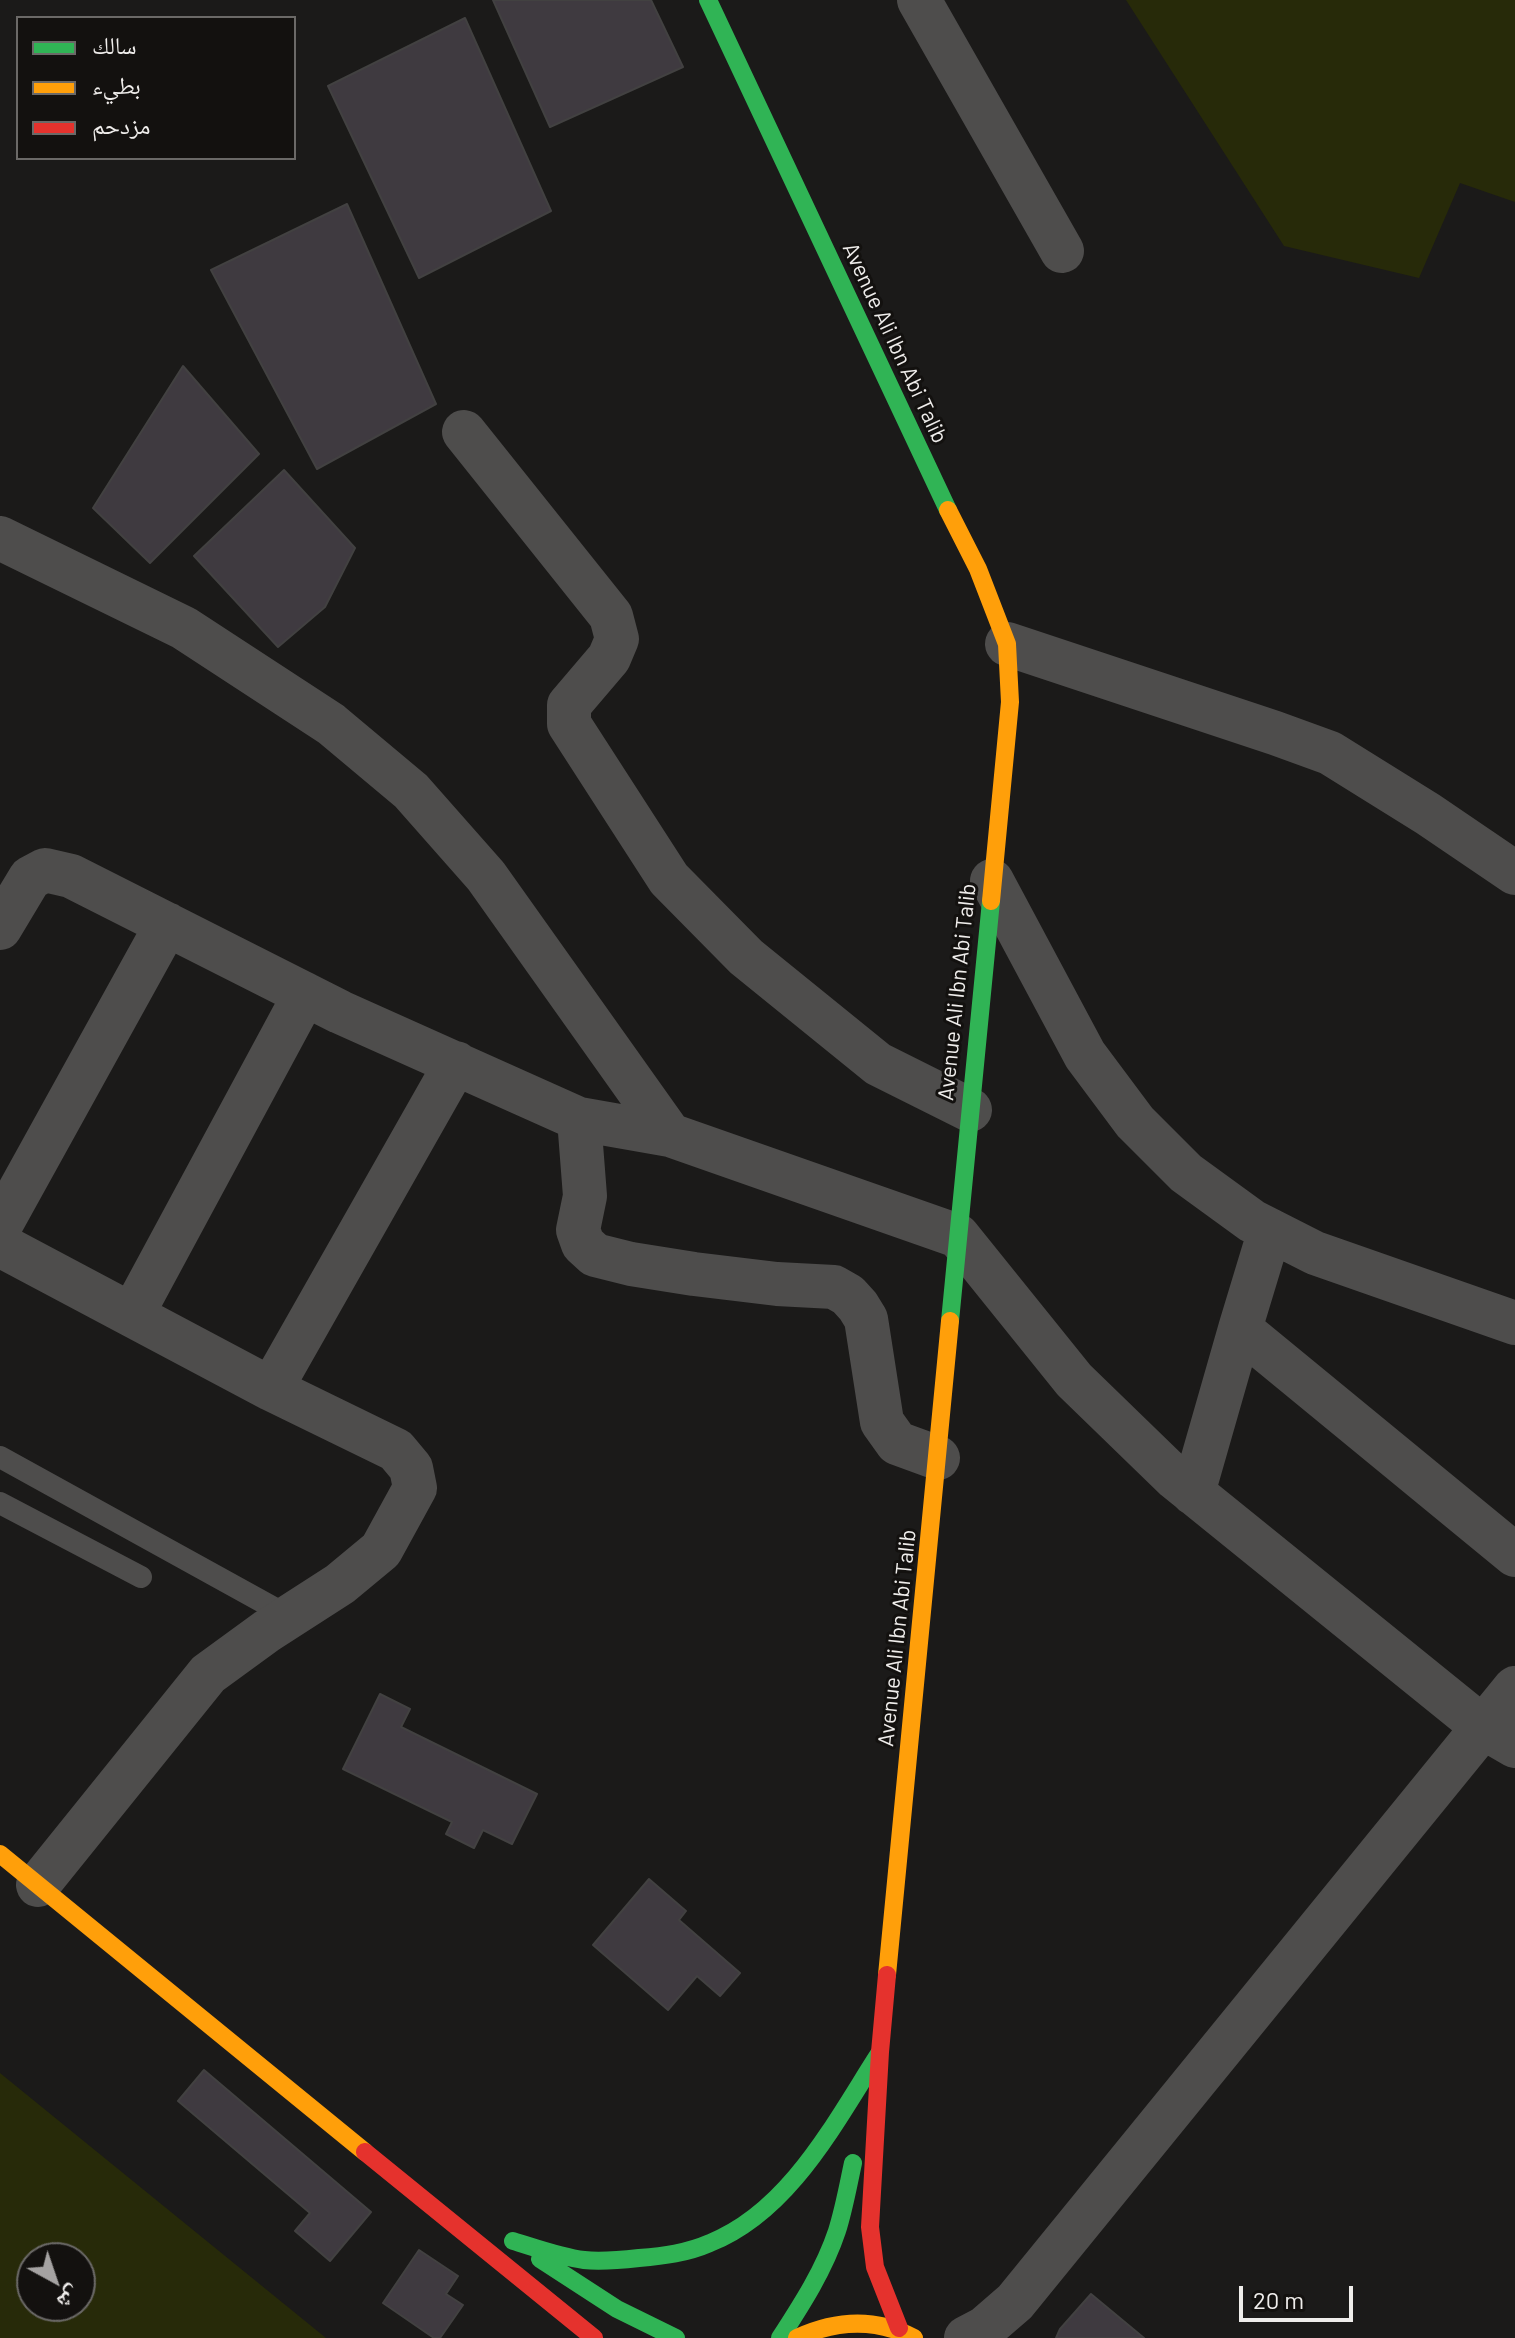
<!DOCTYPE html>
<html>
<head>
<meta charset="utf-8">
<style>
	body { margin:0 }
	#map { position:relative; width:1515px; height:2338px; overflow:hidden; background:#1b1a19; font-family:Barlow,"Noto Naskh Arabic",sans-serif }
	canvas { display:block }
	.legend { position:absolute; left:16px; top:16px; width:280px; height:144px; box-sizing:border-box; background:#13110f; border:2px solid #6b6967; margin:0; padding:10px 14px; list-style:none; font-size:24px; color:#efedeb }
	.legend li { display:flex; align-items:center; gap:16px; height:40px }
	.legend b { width:40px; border:2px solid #6b6967 }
	.north { position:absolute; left:16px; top:2242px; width:80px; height:80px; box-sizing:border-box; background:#13110f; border:2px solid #6b6967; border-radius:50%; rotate:140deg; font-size:22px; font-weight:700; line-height:32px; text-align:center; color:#efedeb }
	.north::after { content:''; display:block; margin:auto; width:28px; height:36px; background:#a5a3a2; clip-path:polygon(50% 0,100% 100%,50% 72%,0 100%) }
	.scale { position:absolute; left:1239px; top:2286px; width:114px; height:36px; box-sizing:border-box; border:4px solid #efedeb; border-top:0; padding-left:10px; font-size:24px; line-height:28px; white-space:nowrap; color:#efedeb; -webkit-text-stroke:6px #13110f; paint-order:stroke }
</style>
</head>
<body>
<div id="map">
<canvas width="1515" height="2338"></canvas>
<ul class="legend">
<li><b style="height:10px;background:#30b455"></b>سالك</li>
<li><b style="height:10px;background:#ff9f0a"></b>بطيء</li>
<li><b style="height:10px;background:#e5322d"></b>مزدحم</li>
</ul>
<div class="north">ش</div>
<div class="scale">20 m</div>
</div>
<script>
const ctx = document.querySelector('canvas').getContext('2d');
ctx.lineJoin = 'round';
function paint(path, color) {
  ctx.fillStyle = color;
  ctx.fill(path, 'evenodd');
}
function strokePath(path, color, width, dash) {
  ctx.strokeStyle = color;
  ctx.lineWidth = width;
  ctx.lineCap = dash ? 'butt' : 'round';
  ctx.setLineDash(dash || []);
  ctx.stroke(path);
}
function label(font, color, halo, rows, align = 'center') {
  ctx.font = font + ' Barlow,sans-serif';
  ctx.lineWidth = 6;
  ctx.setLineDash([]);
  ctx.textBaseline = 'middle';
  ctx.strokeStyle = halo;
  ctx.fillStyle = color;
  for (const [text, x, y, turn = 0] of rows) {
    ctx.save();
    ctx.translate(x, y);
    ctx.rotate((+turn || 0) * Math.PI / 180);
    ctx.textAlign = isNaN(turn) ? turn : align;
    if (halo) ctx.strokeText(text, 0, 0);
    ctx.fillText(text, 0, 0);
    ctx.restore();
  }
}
const green = new Path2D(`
	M1126,0h389v202l-55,-19 -41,95 -135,-32z
	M0,2073l326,265h-326zM32,2258h48v48h-48z`);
const building = new Path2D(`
	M493,0h158l32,67 -133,60z
	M465,18l86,193 -132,67 -91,-192z
	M347,204l89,200 -119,65 -106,-199z
	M183,366l76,88 -109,109 -57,-55z
	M284,470l71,78 -30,59 -47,40 -84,-91z
	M380,1694l30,15 -9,18 136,67 -25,50 -29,-14 -9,18 -28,-14 6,-12 -109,-53z
	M649,1879l37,32 -7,9 61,53 -20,23 -23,-20 -29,34 -75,-65z
	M204,2070l167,142 -41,49 -35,-30 15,-18 -132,-112z
	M419,2250l39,26 -12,18 17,11 -23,33h-6l-51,-35z
	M1091,2294l53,44h-88l4,-9z`);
const lane = new Path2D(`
	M0,1457l290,160
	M0,1503l141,74`);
const street = new Path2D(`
	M919,0l143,251
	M464,432l147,184 6,23 -8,19 -40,47v19l100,155 77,78 132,107 92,46
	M0,538l184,90 147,96 80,67 75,85 184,259
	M1007,644l268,89 55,20 98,61 87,59
	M992,881l93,174 50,67 51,51 66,48 63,32 200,70
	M0,928l30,-50 15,-8 26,6 269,136 239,107 91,16 288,101 116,144 101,98 309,250 31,18
	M579,1119l6,77 -7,34 5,14 12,11 36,9 63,10 83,10 57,3 14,8 10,11 8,13 16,103 15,21 41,15
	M0,1226l167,-302
	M0,1245l271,144 125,61 15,18 4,20 -34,62 -41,34 -73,47 -59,43 -170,211
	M132,1315l173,-321
	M1240,1329l30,-99
	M271,1389l185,-326
	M1193,1493l47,-164 275,226
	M966,2338l19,-10 30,-26 500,-614`);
const fast = new Path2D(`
	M708,0l240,510
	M950,1321l41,-420
	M513,2241c23,7 47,16 71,19 18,2 37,0 55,-2 25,-2 48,-5 71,-15 80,-32 125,-121 169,-189
	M540,2259l77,50 59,29
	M780,2338c22,-34 44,-68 57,-107 7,-22 11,-45 16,-68`);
const slow = new Path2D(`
	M948,510l30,59 29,75 3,58 -19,199
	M0,1854l365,298
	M887,1975l63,-654
	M797,2338c39,-18 79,-20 117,0`);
const jam = new Path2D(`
	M887,1975l-7,77 -10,175 5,40 24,61
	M365,2152l229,186`);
const streetNames = [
	["Avenue Ali Ibn Abi Talib",895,343,65],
	["Avenue Ali Ibn Abi Talib",957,992,-84],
	["Avenue Ali Ibn Abi Talib",897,1638,-84]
];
paint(green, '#272a09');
paint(building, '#3f3a40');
strokePath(building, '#424141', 2);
strokePath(lane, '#4e4d4c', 22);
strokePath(street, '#4e4d4c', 44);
strokePath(fast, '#30b455', 18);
strokePath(slow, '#ff9f0a', 18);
strokePath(jam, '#e5322d', 18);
label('22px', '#efedeb', '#13110f', streetNames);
</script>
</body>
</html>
